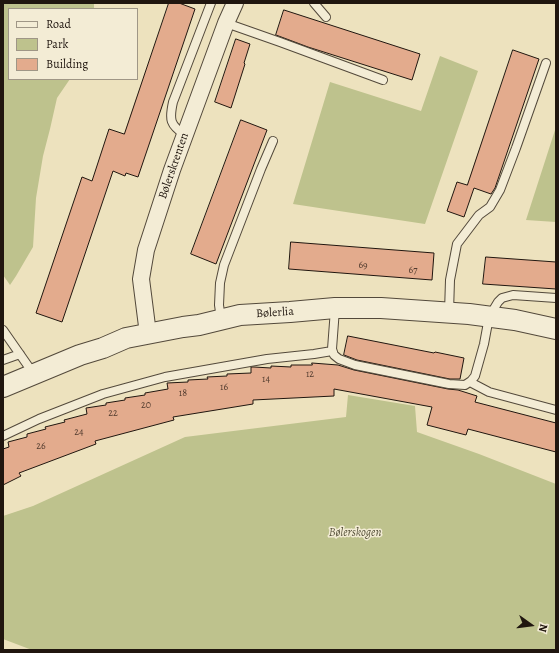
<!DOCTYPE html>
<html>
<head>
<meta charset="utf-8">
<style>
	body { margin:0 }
	#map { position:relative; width:559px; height:653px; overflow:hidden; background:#ede2be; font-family:Alegreya,serif }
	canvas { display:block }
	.frame { position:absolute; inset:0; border:4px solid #20160f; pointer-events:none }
	.legend { position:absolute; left:8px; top:8px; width:130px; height:72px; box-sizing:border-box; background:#f3ecd5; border:1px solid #9f9686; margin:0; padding:5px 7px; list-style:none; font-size:12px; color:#20160f }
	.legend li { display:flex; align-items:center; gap:8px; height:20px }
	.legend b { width:20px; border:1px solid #9f9686 }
	.north { position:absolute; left:511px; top:605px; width:40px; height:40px; -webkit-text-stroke:3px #f3ecd5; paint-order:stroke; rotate:104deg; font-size:11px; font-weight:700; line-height:16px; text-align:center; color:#20160f }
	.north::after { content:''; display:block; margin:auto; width:14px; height:18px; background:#20160f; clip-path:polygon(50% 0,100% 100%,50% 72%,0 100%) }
</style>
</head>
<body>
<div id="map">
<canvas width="559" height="653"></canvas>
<div class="frame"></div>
<ul class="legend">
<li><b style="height:5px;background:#f3ecd5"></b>Road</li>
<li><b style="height:11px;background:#bec28d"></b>Park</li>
<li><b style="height:11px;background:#e3ab8d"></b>Building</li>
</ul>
<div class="north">N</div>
</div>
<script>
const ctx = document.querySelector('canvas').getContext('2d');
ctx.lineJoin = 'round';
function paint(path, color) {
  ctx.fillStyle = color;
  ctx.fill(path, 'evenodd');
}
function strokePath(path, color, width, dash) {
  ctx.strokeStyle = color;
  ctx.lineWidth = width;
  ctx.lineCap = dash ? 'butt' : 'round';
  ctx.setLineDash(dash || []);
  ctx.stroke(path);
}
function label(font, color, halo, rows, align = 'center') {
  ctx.font = font + ' Alegreya,serif';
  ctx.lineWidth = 3;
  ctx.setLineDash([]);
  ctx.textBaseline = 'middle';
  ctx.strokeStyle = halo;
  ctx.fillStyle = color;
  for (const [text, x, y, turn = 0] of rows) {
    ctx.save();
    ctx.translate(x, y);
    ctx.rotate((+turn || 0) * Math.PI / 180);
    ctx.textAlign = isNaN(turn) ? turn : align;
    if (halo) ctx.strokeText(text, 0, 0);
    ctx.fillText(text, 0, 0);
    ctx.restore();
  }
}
const green = new Path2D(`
	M3,3h91v6h-85v70h61l-13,19 -7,31 -7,27 -7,42 -3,49 -17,29 -6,9 -7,-10z
	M440,56l38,15 -53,153 -132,-20 37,-122 91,29z
	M556,127v95l-30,-2z
	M348,395l67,11 2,26 62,22 77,30v166h-524l-29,-11v-123l30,-10 152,-69 161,-20z`);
const building = new Path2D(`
	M169,3h10l16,6 -57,168 -12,-4 -1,3 -12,-5 -51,151 -26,-9 46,-136 10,4 17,-52 15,5z
	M284,10l136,44 -8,26 -104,-33 -32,-12z
	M236,39l14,5 -6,19 1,1 -14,44 -16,-6z
	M513,50l26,9 -44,129 -4,6 -17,-6 -10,29 -17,-6 10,-29 10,3z
	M241,120l26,10 -51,134 -25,-10z
	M291,242l143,11 -2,27 -143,-11z
	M486,257l70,5v27l-73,-5z
	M348,336l86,17 1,-1 29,6 -4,21h-10l-93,-19 -13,-5z
	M312,363l26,2 16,5 94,19 10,1 19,6 -2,6 81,21v29l-88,-23 -2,6 -39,-10 5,-18 -98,-18v7l-81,4v4l-80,13 1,3 -79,21 1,3 -77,29 2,3 -18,9v-36l6,-2 -1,-5 19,-5v-3l19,-5 -1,-2 20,-5 -1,-2 23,-6 -1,-6 20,-3v-2l19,-3v-2l20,-3v-2l23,-4 -1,-6 21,-1v-2l20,-1 -1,-2 20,-1v-2l24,-1v-6h3l17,1v-2l20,1v-2h21z`);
const service = new Path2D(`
	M314,3l12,14
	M226,23l54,19 103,38
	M185,135c-15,-10 -16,-15 -12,-33l38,-99
	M335,309l-3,40 2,6 5,4 16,6 94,19 16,1 6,-4 4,-5 9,-32 5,-27 9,-15 4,-4 11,-3 43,3
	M449,312l1,-32 7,-36 22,-29 11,-8 10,-17 16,-42 30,-85
	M221,319l-2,-14 1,-22 4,-18 37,-96 12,-28
	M3,330l30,43
	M3,360l17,-6
	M470,382l19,10 67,18
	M3,436l36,-17 64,-25 62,-17 102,-18 47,-5 18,-3`);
const minor = new Path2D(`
	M148,334l-7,-55 5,-29 26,-80 54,-147 9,-20`);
const tertiary = new Path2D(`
	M3,387l77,-32 23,-7 23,-10 57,-11 16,-2 41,-10 50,-3 45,-4h46l88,6 46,6 41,9`);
const numberNames = [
	["69",363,266],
	["67",413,271],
	["12",310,375],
	["14",266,380],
	["16",224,388],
	["18",183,394],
	["20",146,406],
	["22",113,414],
	["24",79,433],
	["26",41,447]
];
const streetNames = [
	["Bølerskrenten",174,166,-71],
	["Bølerlia",275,313,-4]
];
const parkNames = [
	["Bølerskogen",355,533]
];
paint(green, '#bec28d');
paint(building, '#e3ab8d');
strokePath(building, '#20160f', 1);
strokePath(service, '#53493b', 10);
strokePath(minor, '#53493b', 18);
strokePath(tertiary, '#53493b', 22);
strokePath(service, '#f3ecd5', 8);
strokePath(minor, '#f3ecd5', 16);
strokePath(tertiary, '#f3ecd5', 20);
label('10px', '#513b2e', null, numberNames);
label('12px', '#20160f', '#f3ecd5', streetNames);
label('italic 12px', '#57523b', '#f3ecd5', parkNames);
</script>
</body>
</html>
